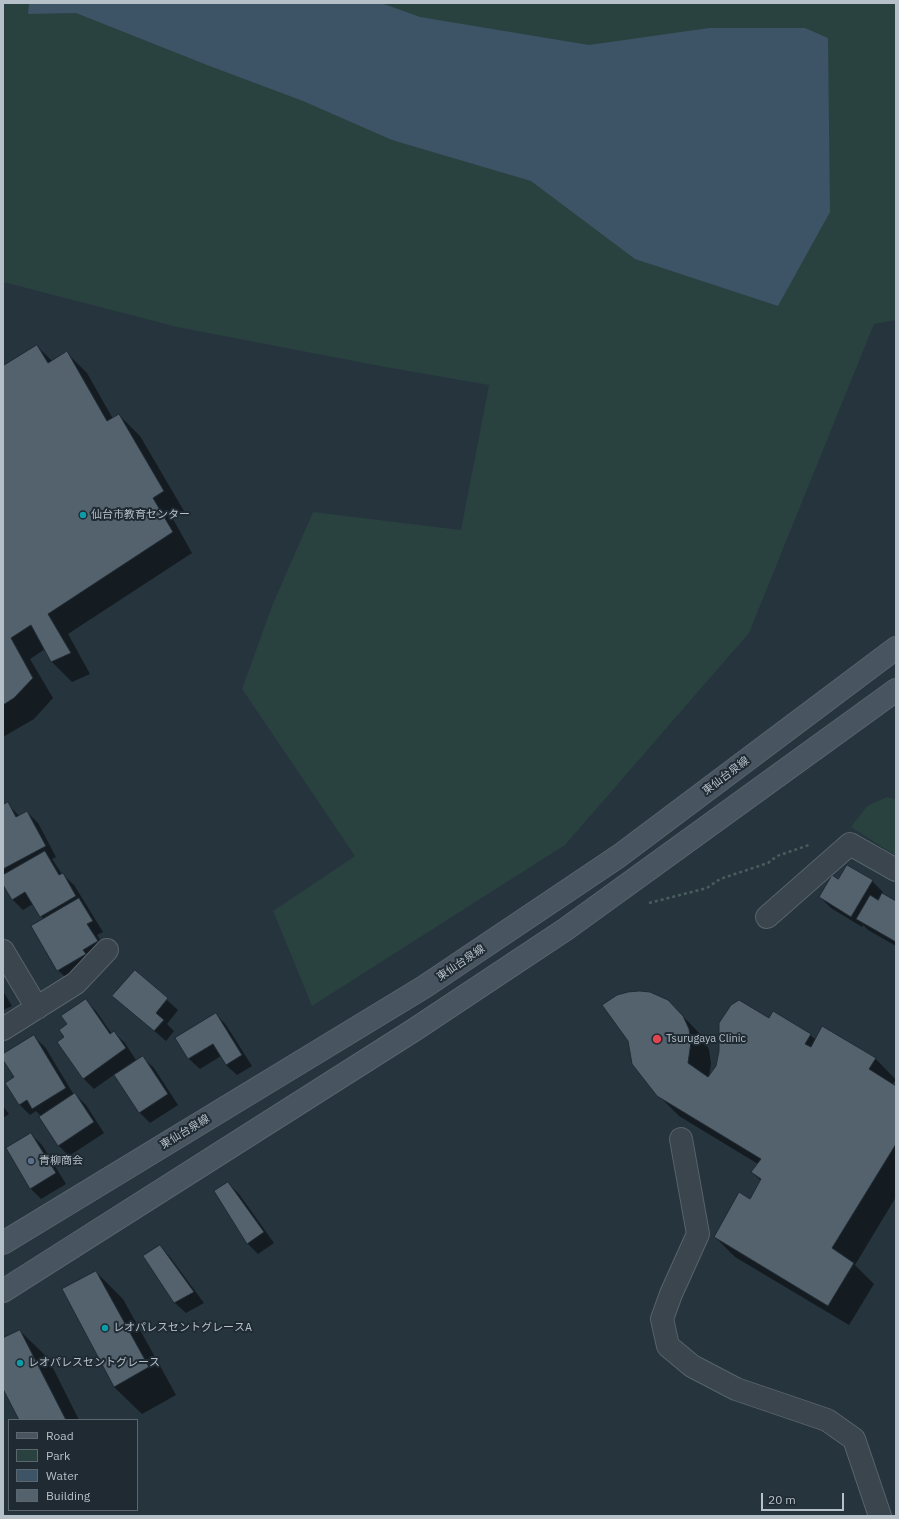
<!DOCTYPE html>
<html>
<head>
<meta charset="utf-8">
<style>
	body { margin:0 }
	#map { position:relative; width:899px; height:1519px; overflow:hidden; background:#26343e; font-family:"IBM Plex Sans",sans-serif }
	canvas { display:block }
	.frame { position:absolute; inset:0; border:4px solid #b6c0c9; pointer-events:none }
	.legend { position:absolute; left:8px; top:1419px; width:130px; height:92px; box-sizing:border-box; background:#1f2a33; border:1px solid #5b666f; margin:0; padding:5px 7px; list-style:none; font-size:12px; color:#b6c0c9 }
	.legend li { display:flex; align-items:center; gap:8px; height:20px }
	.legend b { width:20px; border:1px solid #5b666f }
	.scale { position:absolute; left:761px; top:1493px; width:83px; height:18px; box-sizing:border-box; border:2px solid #b6c0c9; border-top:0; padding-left:5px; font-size:12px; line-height:14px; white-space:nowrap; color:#b6c0c9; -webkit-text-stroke:3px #1f2a33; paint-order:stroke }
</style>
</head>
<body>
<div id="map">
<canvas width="899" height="1519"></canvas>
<div class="frame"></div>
<ul class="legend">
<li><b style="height:5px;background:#485561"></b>Road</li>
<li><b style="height:11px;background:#29413f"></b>Park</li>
<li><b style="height:11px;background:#3c5466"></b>Water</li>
<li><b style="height:11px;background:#54626e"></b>Building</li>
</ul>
<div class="scale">20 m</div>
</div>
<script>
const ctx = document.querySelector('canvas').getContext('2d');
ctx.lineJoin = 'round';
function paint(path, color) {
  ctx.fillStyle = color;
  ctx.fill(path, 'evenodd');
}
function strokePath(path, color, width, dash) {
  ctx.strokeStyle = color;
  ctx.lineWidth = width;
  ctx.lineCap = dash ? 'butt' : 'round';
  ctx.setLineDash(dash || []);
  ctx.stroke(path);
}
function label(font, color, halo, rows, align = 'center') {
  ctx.font = font + ' "IBM Plex Sans","Noto Sans JP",sans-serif';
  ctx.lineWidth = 4;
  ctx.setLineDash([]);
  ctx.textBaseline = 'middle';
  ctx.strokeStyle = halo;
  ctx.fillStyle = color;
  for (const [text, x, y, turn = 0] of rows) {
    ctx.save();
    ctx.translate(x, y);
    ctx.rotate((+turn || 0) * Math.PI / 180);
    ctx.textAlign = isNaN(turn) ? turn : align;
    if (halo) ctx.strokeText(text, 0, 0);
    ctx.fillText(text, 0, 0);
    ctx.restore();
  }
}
const green = new Path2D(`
	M3,3h893v317l-22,4 -125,309 -184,212 -253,161 -39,-95 82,-55 -113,-167 30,-83 41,-94 148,18 28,-145 -104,-18 -208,-40 -174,-45z
	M887,797l9,3v56l-45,-29 16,-21z`);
const water = new Path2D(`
	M29,3h352l39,14 169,28 120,-17h96l23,10 2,174 -52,94 -143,-47 -104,-78 -139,-41 -89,-39 -96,-36 -131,-52 -48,1z`);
const shadow = new Path2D(`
	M37,346l15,15 14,-9 21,21 26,46 6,-4 21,21 44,75 -11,8 19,34 -124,81 22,40 -18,8 -20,-20 -7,-13 -15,10 23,39 -19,21 -31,18v-371h1z
	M8,804l11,12 8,-4 11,11 18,34 -4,2 10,15 12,11 29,47 -6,3 11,17 -39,29 -11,-11 -26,-43 12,-7 -11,-16 -10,6 -11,-11 -9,-16v-77z
	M839,880l33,1 11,11 -1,2 14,8v44l-28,-16 -5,-5 -1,2 -31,-19 -11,-11z
	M135,971l43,39 -11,14 7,7 -8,10 -52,-45z
	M3,991l9,15 -9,4z
	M86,1001l10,10 16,23 2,-2 11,11 11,17 -4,3 1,1 10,-6 11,10 24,37 -28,18 -11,-11 -24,-38 -21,15 -11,-11 -17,-41 3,-12z
	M668,1001l36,37 5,12 2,13 -2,15 60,-58 41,15 6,5 6,-13 54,32 20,21 -4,5 4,2v110l-41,68 19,19 -25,41 -114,-68 -20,-20 35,-37 11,-19 -9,-9 6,-8 -79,-48 -21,-21z
	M216,1014l10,11 26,41 -15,9 -11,-10 -5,-9 -21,13 -11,-10 -13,-21z
	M34,1037l11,10 29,48 1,-1 11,11 18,28 -35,23 -11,-11 -17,-29 -5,-5 -6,4 -11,-11 -4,-26 -12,-20v-2z
	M3,1106l6,8 -6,4z
	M31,1134l11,11 24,39 -25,15 -11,-11z
	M228,1183l11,11 35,49 -16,11 -11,-11z
	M160,1246l10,11 34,46 -18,10 -11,-10 -31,-46z
	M96,1272l27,27 53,96 -34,19 -28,-27z
	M20,1331l28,27 31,62h-59l-17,-33v-48z`);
const building = new Path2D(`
	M37,345l11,18 19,-12 40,70 12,-7 45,77 -11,7 20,34 -125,82 23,39 -20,9 -20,-37 -20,13 22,40 -19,20 -11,7v-339z
	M8,802l8,15 11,-6 19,35 -43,23v-64z
	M45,851l14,24 4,-2 13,23 -36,21 -15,-25 -13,8 -9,-15v-10z
	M847,865l26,15 -22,37 -32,-20 13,-22 6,4z
	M882,893l14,8v41l-40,-23 14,-24 8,5z
	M79,898l14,23 -6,3 11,17 -15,9 3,4 -29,17 -26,-45z
	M135,970l33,28 -12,15 8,7 -10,11 -42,-35z
	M640,991l10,1 18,8 15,16 6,13 2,13 -3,21 20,14 8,-11 3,-15v-28l12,-18 8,-5 30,18 4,-7 38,23 -6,10 6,3 11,-21 54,32 -7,11 27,17v58l-64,104 22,15 -26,43 -114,-69 25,-45 11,7 11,-20 -10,-7 10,-13 -104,-63 -25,-32 -4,-23 -26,-36 15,-10 11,-3z
	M86,999l24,35 4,-3 12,17 -43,31 -26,-37 7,-5 -5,-7 8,-6 -6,-8z
	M216,1013l26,42 -16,10 -13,-21 -25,15 -13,-21z
	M34,1035l32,53 -34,21 -5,-9 -8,5 -14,-22 9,-6 -11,-17v-6z
	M143,1056l25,38 -29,19 -25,-38z
	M75,1093l19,29 -36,24 -19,-29z
	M31,1133l25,40 -26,16 -24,-41z
	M228,1182l36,50 -17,12 -33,-53z
	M160,1245l34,47 -20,11 -31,-47z
	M96,1271l53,96 -35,20 -52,-98z
	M20,1330l46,90h-47l-16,-31v-51z`);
const path = new Path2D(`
	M649,903l58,-15 13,-9 48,-16 9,-7 32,-11`);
const street = new Path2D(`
	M767,917l83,-73 46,26
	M3,951l34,57
	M3,1029l73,-46 31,-33
	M681,1139l17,95 -27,60 -9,25 6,27 24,20 44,23 91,31 27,19 26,77`);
const secondary = new Path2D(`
	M3,1243l421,-256 195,-131 277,-208
	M3,1291l411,-261 152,-101 330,-239`);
const markers = [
	[83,515,4,"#0f9aa8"],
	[657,1039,5,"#e0444e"],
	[31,1161,4,"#5c6f8a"],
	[105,1328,4,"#0f9aa8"],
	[20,1363,4,"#0f9aa8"]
];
const poiNames = [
	["仙台市教育センター",91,515],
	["Tsurugaya Clinic",666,1039],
	["青柳商会",39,1161],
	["レオパレスセントグレースA",113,1328],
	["レオパレスセントグレース",28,1363]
];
const streetNames = [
	["東仙台泉線",726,776,-37],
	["東仙台泉線",461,963,-34],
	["東仙台泉線",185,1132,-31]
];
paint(green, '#29413f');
paint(water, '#3c5466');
paint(shadow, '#0007');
paint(building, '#54626e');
strokePath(building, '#212c35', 1);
strokePath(street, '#58636c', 24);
strokePath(secondary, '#58636c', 24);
strokePath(path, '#485d5c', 2.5, [3, 3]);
strokePath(street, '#3a454e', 22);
strokePath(secondary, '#485561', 22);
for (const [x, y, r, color] of markers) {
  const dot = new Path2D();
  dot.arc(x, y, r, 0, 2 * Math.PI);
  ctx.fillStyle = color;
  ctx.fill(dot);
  strokePath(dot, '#1f2a33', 1.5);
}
label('11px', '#b6c0c9', '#1f2a33', poiNames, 'left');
label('11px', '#b6c0c9', '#1f2a33', streetNames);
</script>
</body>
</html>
